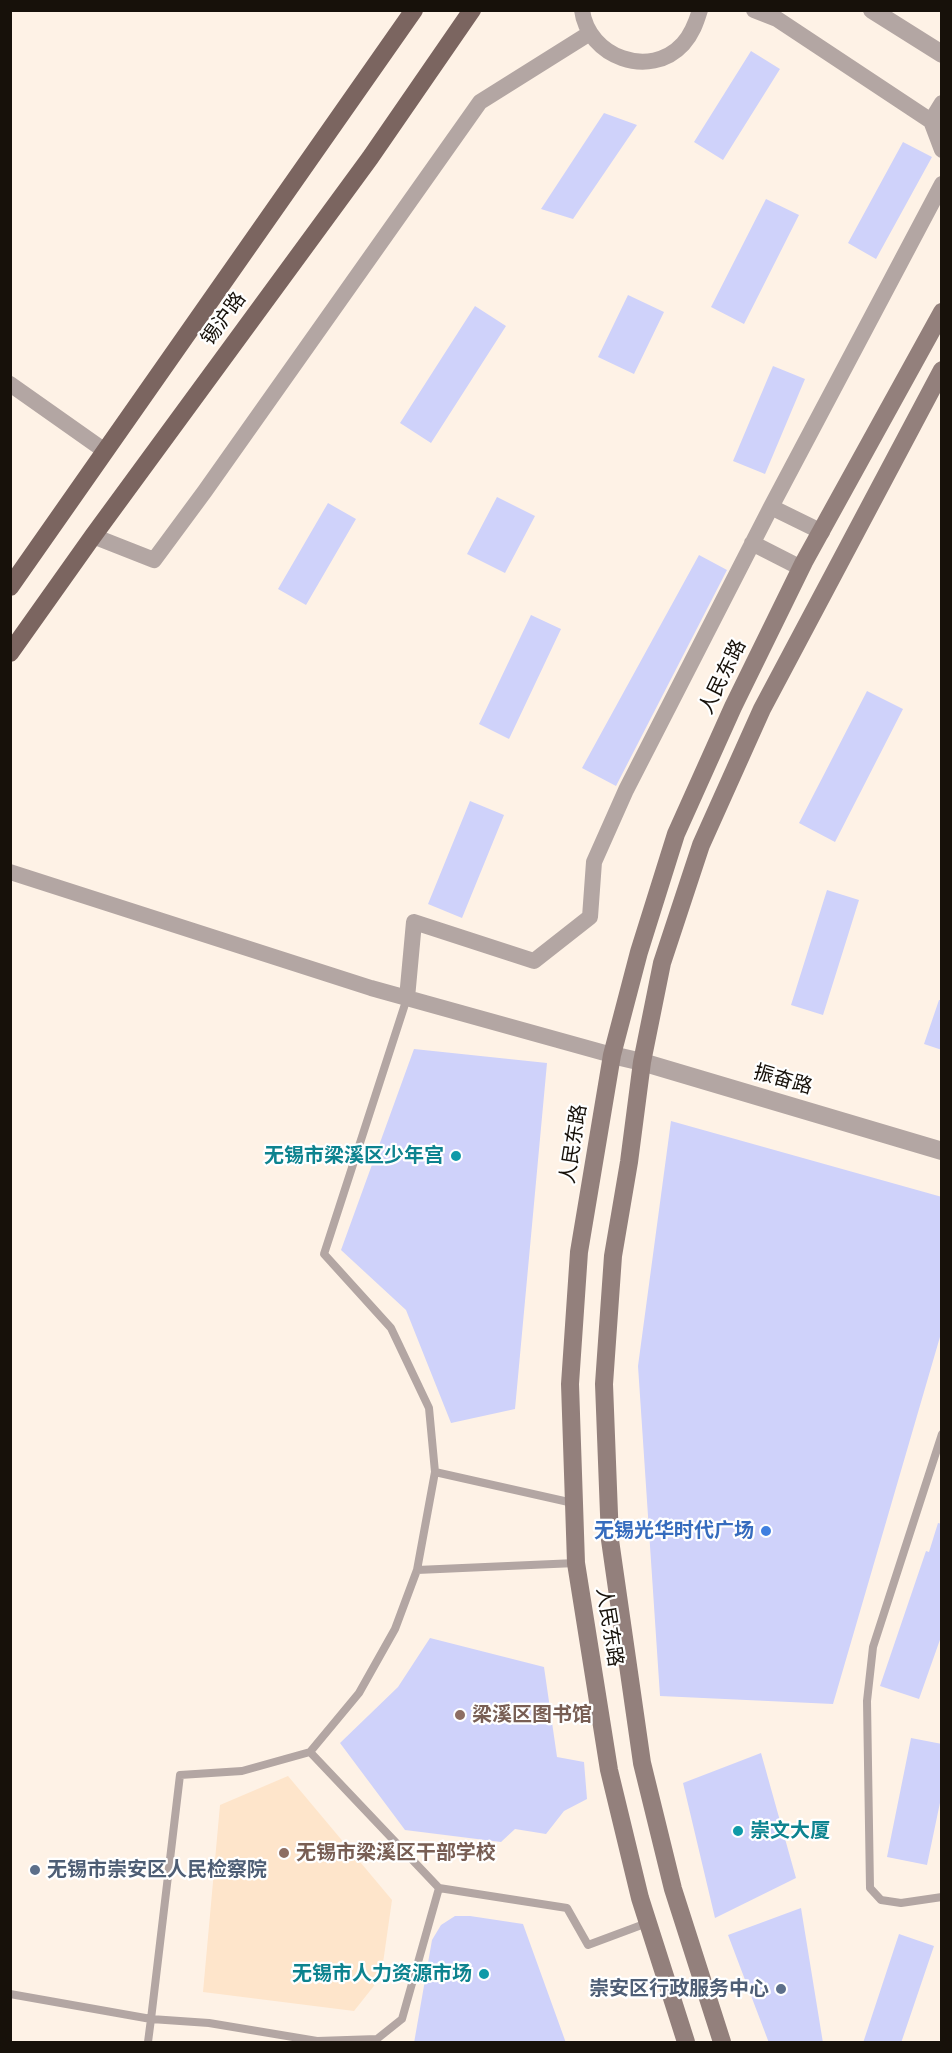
<!DOCTYPE html>
<html>
<head>
<meta charset="utf-8">
<style>
	body { margin:0 }
	#map { position:relative; width:952px; height:2053px; overflow:hidden; background:#fef2e6; font-family:"Open Sans",sans-serif }
	canvas { display:block }
	.frame { position:absolute; inset:0; border:12px solid #17110a; pointer-events:none }
</style>
</head>
<body>
<div id="map">
<canvas width="952" height="2053"></canvas>
<div class="frame"></div>
</div>
<script>
const ctx = document.querySelector('canvas').getContext('2d');
ctx.lineJoin = 'round';
function paint(path, color) {
  ctx.fillStyle = color;
  ctx.fill(path, 'evenodd');
}
function strokePath(path, color, width, dash) {
  ctx.strokeStyle = color;
  ctx.lineWidth = width;
  ctx.lineCap = dash ? 'butt' : 'round';
  ctx.setLineDash(dash || []);
  ctx.stroke(path);
}
function label(font, color, halo, rows, align = 'center') {
  ctx.font = font + ' "Open Sans","Noto Sans SC",sans-serif';
  ctx.lineWidth = 4.5;
  ctx.setLineDash([]);
  ctx.textBaseline = 'middle';
  ctx.strokeStyle = halo;
  ctx.fillStyle = color;
  for (const [text, x, y, turn = 0] of rows) {
    ctx.save();
    ctx.translate(x, y);
    ctx.rotate((+turn || 0) * Math.PI / 180);
    ctx.textAlign = isNaN(turn) ? turn : align;
    if (halo) ctx.strokeText(text, 0, 0);
    ctx.fillText(text, 0, 0);
    ctx.restore();
  }
}
const built = new Path2D(`
	M288,1776l104,124 -11,77 -27,34 -151,-19 17,-187z`);
const building = new Path2D(`
	M751,51l29,18 -57,91 -29,-18z
	M604,113l33,12 -64,94 -32,-10z
	M903,142l29,15 -56,102 -28,-16z
	M766,199l33,16 -55,109 -33,-17z
	M628,295l36,17 -30,62 -36,-17z
	M475,306l31,20 -75,117 -31,-20z
	M773,366l32,13 -40,95 -32,-13z
	M497,497l38,19 -30,57 -38,-19z
	M328,503l28,16 -50,86 -28,-16z
	M699,555l28,15 -111,216 -34,-18z
	M531,615l30,14 -52,110 -30,-15z
	M867,691l36,18 -68,133 -36,-19z
	M470,801l34,14 -42,103 -34,-14z
	M827,890l32,10 -36,115 -32,-10z
	M939,1000h3v50l-18,-6z
	M414,1049l133,14 -32,346 -64,14 -45,-113 -65,-60z
	M671,1121l271,76v133l-109,374 -173,-8 -22,-330z
	M938,1523l4,1v110l-23,65 -39,-13 46,-135 3,1z
	M430,1638l114,29 13,90 27,5 3,37 -23,12 -18,23 -31,-5 -14,13 -96,-12 -65,-87 58,-56z
	M911,1738l31,6v49l-15,72 -40,-8z
	M761,1753l35,125 -81,40 -32,-135z
	M801,1908l22,135h-54l-41,-108z
	M455,1916h15l53,8 43,119h-152l18,-103 9,-15z
	M899,1934l35,12 -33,97h-38z`);
const service = new Path2D(`
	M407,998l-83,256 67,74 38,80 6,64
	M942,1434l-69,213 -6,54 3,187 11,12 20,3 41,-6
	M417,1570l18,-98 138,31
	M310,1752l129,136
	M10,1994l141,25 29,-244 62,-4 68,-19 49,-59 36,-64 22,-59 159,-7
	M148,2042l3,-23 58,4 108,18 60,-2 25,-20 37,-131 128,20 21,37 59,-22`);
const minor = new Path2D(`
	M582,10c6,47 68,70 101,34 9,-10 13,-21 17,-34
	M754,10l23,9 154,102 11,-18
	M931,121l11,29
	M10,384l95,67
	M771,507l51,25
	M93,536l61,24 51,-69 275,-389 110,-69
	M752,543l49,25
	M10,872l361,116 241,67
	M407,998l7,-76 120,39 56,-44 4,-55 32,-72 145,-283 171,-323`);
const tertiary = new Path2D(`
	M872,10l70,44
	M612,1055l30,7 300,89`);
const secondary = new Path2D(`
	M686,2042l-46,-144 -31,-128 -33,-207 -6,-179 9,-132 33,-197 27,-103 37,-118 57,-127 71,-145 138,-250
	M722,2042l-49,-153 -31,-126 -32,-223 -6,-156 9,-128 16,-94 13,-100 20,-99 39,-118 61,-136 180,-339`);
const primary = new Path2D(`
	M10,587l404,-577
	M10,653l83,-117 277,-378 102,-148`);
const markers = [
	[456,1156,6,"#0f9aa8"],
	[766,1531,6,"#3f7fe0"],
	[460,1715,6,"#8d6e63"],
	[738,1831,6,"#0f9aa8"],
	[284,1853,6,"#8d6e63"],
	[35,1870,6,"#5c6f8a"],
	[484,1974,6,"#0f9aa8"],
	[781,1989,6,"#5c6f8a"]
];
const streetNames = [
	["锡沪路",224,319,-54],
	["人民东路",723,677,-64],
	["振奋路",783,1080,16],
	["人民东路",574,1144,-81],
	["人民东路",609,1627,81]
];
const cultureNames = [
	["无锡市梁溪区少年宫",444,1156],
	["崇文大厦",750,1831,"left"],
	["无锡市人力资源市场",472,1974]
];
const shopNames = [
	["无锡光华时代广场",754,1531]
];
const educationNames = [
	["梁溪区图书馆",472,1715],
	["无锡市梁溪区干部学校",296,1853]
];
const serviceNames = [
	["无锡市崇安区人民检察院",47,1870],
	["崇安区行政服务中心",769,1989,"right"]
];
paint(built, '#fee5cb');
paint(building, '#cfd2fa');
strokePath(service, '#b3a6a3', 8);
strokePath(minor, '#b3a6a3', 16);
strokePath(tertiary, '#b3a6a3', 18);
strokePath(secondary, '#93807c', 18);
strokePath(primary, '#7b6560', 18);
for (const [x, y, r, color] of markers) {
  const dot = new Path2D();
  dot.arc(x, y, r, 0, 2 * Math.PI);
  ctx.fillStyle = color;
  ctx.fill(dot);
  strokePath(dot, '#fff', 2);
}
label('20px', '#17110a', '#fff', streetNames);
label('bold 20px', '#0d838f', '#fff', cultureNames, 'right');
label('bold 20px', '#366cbe', '#fff', shopNames, 'right');
label('bold 20px', '#785e54', '#fff', educationNames, 'left');
label('bold 20px', '#4e5e75', '#fff', serviceNames, 'left');
</script>
</body>
</html>
